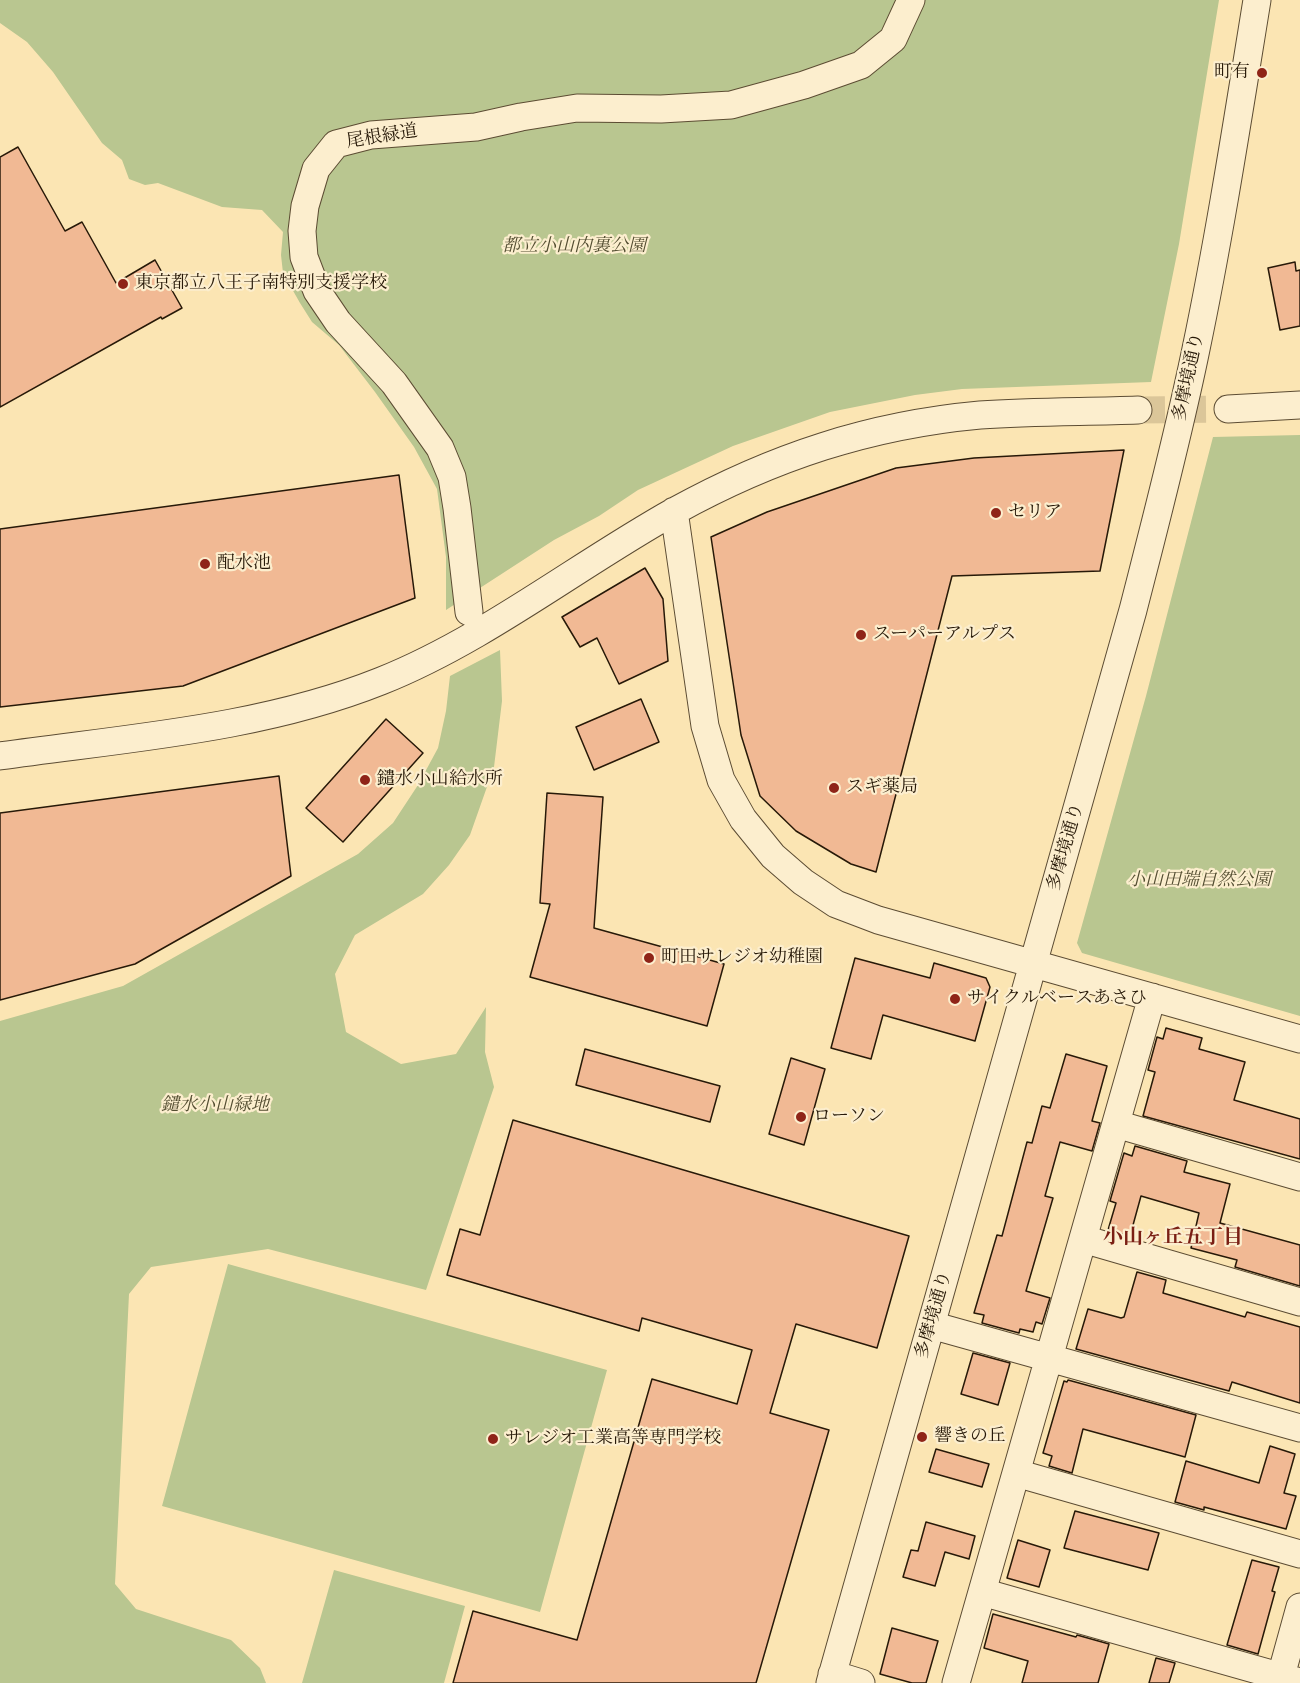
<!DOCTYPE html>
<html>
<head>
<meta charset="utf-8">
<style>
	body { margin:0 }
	canvas { display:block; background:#fbe5b3 }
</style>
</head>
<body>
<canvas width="1300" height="1683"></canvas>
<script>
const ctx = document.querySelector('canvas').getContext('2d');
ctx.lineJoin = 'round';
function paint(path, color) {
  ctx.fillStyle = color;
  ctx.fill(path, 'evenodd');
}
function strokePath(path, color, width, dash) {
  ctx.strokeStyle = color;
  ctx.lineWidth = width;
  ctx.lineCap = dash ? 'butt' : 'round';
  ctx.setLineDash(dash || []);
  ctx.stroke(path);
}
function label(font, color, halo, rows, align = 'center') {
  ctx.font = font + ' "IM FELL French Canon","Noto Serif JP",serif';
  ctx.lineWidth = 4.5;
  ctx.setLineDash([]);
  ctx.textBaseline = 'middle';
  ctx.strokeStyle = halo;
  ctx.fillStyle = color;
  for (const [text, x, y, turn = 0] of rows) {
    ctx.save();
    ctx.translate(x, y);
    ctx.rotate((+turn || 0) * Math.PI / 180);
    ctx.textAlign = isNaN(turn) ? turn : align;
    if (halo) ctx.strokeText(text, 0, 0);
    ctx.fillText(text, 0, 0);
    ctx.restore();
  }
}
const green = new Path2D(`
	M0,0h1219l-40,244 -28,138 -189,7 -47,6 -85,17 -97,34 -95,44 -39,26 -45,24 -108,70v-53l-9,-68 -23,-42 -39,-55 -36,-47 -27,-23 -12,-19 -17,-30 -2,-18 2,-23 -21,-22 -40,-3 -64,-24 -13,2 -16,-6 -7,-19 -20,-17 -49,-71 -26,-30 -27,-19z
	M1300,435v581l-218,-63 -5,-10 69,-247 67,-259z
	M500,650l2,51 -8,66 -24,68 -21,30 -26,29 -68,41 -20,39 11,58 55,32 55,-10 30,-47 -1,45 9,35 -68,203 -158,-41 -117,18 -22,27 -14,290 21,25 95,31 29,28 6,15h-266v-662l123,-35 235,-132 35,-31 25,-38 20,-37 8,-37 4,-35z
	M228,1264l379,106 -67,242 -378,-106z
	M334,1570l131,36 -21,77h-142z`);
const building = new Path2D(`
	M18,147l47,84 17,-9 34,61 39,-23 27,48 -20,11 -1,-2 -161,90v-250z
	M1295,262l1,9 4,-1v56l-20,4 -12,-62z
	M1124,450l-24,121 -148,5 -76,296 -25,-8 -55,-33 -36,-35 -19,-61 -30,-198 56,-25 129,-44 78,-10z
	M399,475l16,123 -232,88 -183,21v-178z
	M645,568l18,31 5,62 -49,23 -22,-46 -17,9 -18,-30z
	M641,699l18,43 -65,28 -18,-43z
	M386,719l37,34 -80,89 -37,-34z
	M279,776l12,100 -156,88 -135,36v-187z
	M547,793l56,4 -9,131 130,36 -17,62 -177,-49 20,-73 -10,-1z
	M855,958l75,20 4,-15 52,15 4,9 -15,54 -92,-26 -12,44 -40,-11z
	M1166,1028l36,10 -3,11 46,13 -11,38 66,19v40l-157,-43 12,-44 -7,-2 9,-33 6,2z
	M585,1049l135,37 -10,36 -134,-37z
	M1066,1054l41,12 -15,55 8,2 -8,28 -32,-9 -15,54 8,2 -27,93 24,7 -8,26 -6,-2 -3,10 -13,-3 -1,4 -37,-10 2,-8 -10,-2 23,-78 5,1 25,-94 5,1 10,-37 8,2z
	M791,1058l34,11 -21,76 -35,-11z
	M513,1120l396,116 -32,112 -81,-24 -26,89 59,17 -73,253h-303l20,-72 104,29 75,-261 85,25 15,-54 -110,-32 -3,13 -192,-56 13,-46 20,6z
	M1135,1146l52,15 -3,11 46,12 -10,39 80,22v41l-65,-19 2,-7 -46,-12 8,-35 -58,-17 -11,40 -22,-6 8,-27 -6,-2 14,-48 8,3z
	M1137,1272l29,8 -3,13 82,24 2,-5 53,15v76l-68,-21 -3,9 -153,-42 12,-40 33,9 3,-1z
	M973,1353l37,10 -12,42 -37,-11z
	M1068,1380l128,35 -11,42 -102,-28 -11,44 -23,-7 3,-10 -9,-3 21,-72 3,1z
	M1270,1446l25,8 -11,39 12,3 -10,33 -82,-22v3l-29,-8 11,-41 73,22z
	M936,1449l53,15 -7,23 -53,-15z
	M1075,1511l84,22 -11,37 -84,-22z
	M926,1522l49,14 -6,23 -24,-7 -10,34 -32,-9 8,-27 7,1z
	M1018,1540l32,10 -11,37 -32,-9z
	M1252,1560l27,7 -7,24 3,1 -17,62 -31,-9z
	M993,1614l83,23 1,-2 32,9 -11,39h-76l6,-22 -44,-13z
	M892,1628l46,13 -12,42h-14l-32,-9z
	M1156,1658l19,5 -6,20h-20z`);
const minorTunnel = new Path2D(`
	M1138,410l90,-1`);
const minor = new Path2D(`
	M1228,409l72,-4
	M674,511l31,215 16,54 22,39 30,37 30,26 33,22 42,16 422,119
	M469,612l-12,-104 -5,-31 -12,-29 -46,-65 -56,-61 -21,-31 -13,-34 -2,-26 3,-25 11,-37 20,-25 35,-9 105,-8 45,-10 56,-9 84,1 70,-4 73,-20 57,-20 32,-26 18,-39
	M0,756c127,-18 261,-27 381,-75 103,-41 197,-116 294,-170 98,-54 195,-86 305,-96 53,-4 106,-3 158,-5
	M1116,1124l184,53
	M1083,1239l217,63
	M931,1325l369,103
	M1016,1473l284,81
	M982,1592l318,90
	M832,1674l29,9
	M830,1683l303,-1073c22,-86 45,-173 63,-261 24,-115 42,-232 61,-349
	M956,1683l196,-686
	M1279,1683l21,-76`);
const markers = [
	[1262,73,6,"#8f2418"],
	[123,284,6,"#8f2418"],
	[996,513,6,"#8f2418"],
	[205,564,6,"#8f2418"],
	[861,635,6,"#8f2418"],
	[365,780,6,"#8f2418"],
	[834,788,6,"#8f2418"],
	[649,958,6,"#8f2418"],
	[955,999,6,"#8f2418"],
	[801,1117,6,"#8f2418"],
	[922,1437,6,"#8f2418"],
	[493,1439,6,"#8f2418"]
];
const poiNames = [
	["町有",1250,73,"right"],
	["東京都立八王子南特別支援学校",135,284],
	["セリア",1008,513],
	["配水池",217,564],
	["スーパーアルプス",873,635],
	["鑓水小山給水所",377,780],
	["スギ薬局",846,788],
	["町田サレジオ幼稚園",661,958],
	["サイクルベースあさひ",967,999],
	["ローソン",813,1117],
	["響きの丘",934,1437],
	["サレジオ工業高等専門学校",505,1439]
];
const streetNames = [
	["尾根緑道",382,137,-9],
	["多摩境通り",1189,377,-78],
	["多摩境通り",1066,847,-74],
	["多摩境通り",934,1315,-74]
];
const parkNames = [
	["都立小山内裏公園",574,247],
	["小山田端自然公園",1199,881],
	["鑓水小山緑地",215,1106]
];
const neighbourhoodNames = [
	["小山ヶ丘五丁目",1173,1238]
];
paint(green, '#b9c690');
paint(building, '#f1b994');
strokePath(building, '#271908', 1.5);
strokePath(minorTunnel, '#dbc699', 27, [27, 14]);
strokePath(minor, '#5c4c33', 29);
strokePath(minor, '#fceece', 27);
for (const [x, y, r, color] of markers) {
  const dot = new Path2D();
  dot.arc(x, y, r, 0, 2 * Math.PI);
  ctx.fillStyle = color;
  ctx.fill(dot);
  strokePath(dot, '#fceece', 2);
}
label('18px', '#271908', '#fceece', poiNames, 'left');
label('18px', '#271908', '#fceece', streetNames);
label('italic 18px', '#534d31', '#fceece', parkNames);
label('bold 20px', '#7a1f14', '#fceece', neighbourhoodNames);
</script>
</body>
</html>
